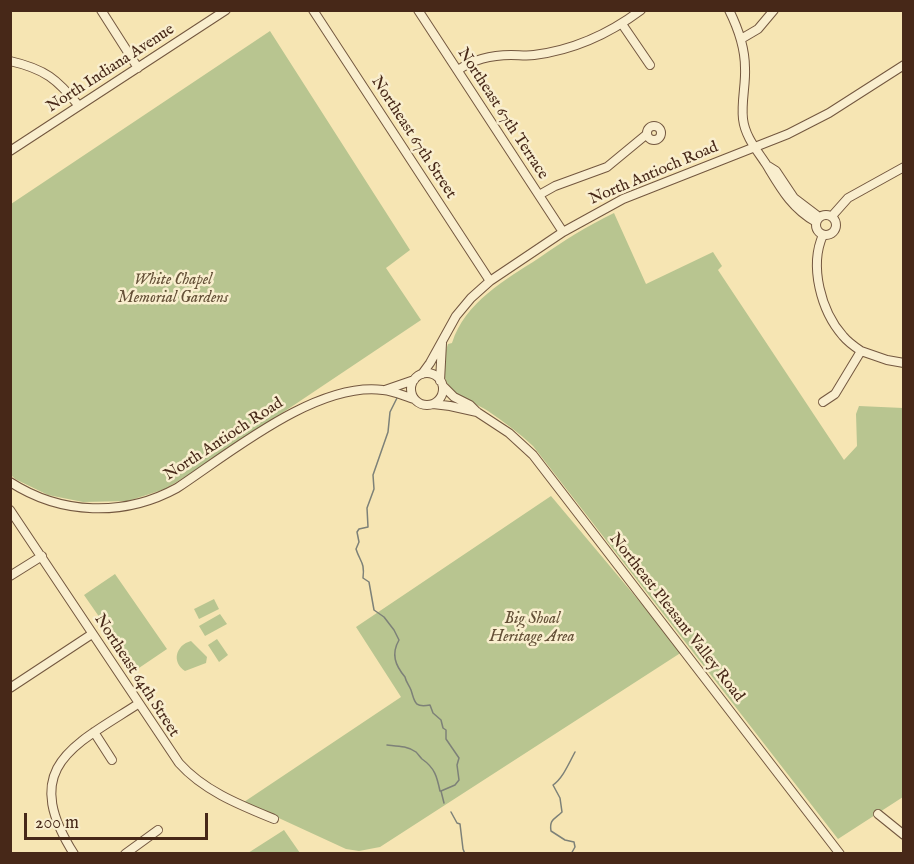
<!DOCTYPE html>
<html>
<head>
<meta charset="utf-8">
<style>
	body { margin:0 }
	#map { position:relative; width:914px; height:864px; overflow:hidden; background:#f6e5b3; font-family:"IM FELL English",serif }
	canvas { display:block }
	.frame { position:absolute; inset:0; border:12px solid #472818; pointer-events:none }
	.scale { position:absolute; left:24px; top:813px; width:184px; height:27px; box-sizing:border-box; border:3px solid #472818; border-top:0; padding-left:8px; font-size:18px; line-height:21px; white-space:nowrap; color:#472818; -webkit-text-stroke:4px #f9eece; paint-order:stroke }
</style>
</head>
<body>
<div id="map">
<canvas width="914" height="864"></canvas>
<div class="frame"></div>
<div class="scale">200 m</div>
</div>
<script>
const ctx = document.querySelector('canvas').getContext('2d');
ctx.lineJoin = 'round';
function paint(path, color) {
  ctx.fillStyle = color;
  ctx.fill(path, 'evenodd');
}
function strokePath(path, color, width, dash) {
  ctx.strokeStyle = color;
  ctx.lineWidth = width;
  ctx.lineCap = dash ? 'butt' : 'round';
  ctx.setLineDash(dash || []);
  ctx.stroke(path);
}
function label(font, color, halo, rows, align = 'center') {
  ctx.font = font + ' "IM FELL English",serif';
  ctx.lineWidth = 5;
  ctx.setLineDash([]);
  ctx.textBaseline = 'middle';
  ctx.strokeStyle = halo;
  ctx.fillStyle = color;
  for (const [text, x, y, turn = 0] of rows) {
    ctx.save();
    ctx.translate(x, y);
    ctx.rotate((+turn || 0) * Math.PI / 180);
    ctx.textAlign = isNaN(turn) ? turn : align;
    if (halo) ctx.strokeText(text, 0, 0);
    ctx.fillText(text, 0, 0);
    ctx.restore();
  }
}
const green = new Path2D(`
	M270,31l140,219 -24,18 35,52 -221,148 -35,21 -37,12 -45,1 -35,-7 -33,-16 -4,-4v-271z
	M614,213l32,71 67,-32 9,14 -4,4 126,190 13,-14 -1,-32 3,-8 44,2v389l-65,42 -305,-393c-14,-13 -29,-24 -45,-35 -14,-9 -34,-14 -42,-30 -5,-12 -2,-25 2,-37l4,-1c13,-41 53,-63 87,-85 24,-17 48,-32 75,-45z
	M551,496l131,156 -302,195 -21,4 -13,-2 -102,-47 157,-105 -45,-70z
	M115,574l52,75 -31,21 -52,-75z
	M214,599l5,10 -20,10 -5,-10z
	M220,614l7,10 -22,12 -6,-10z
	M217,639l11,16 -9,7 -11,-17z
	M191,641l16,16 -1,6 -21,8c-14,-9 -9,-26 6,-30z
	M284,830l16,23h-52z`);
const stream = new Path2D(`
	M397,398l-7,14 -2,20 -15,43 1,14 -7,19 1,19 -9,2 -2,3 2,10 -3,7c4,13 9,13 7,29l6,4 5,28 10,7 10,13 5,10c-8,14 -4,25 6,37 1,5 4,8 6,13 4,12 3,18 19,15l3,8 8,7 2,8 3,2v9l13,19 -2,7 2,15 -4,5 -14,6 3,12
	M387,745c10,1 21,1 29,7 2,2 4,5 6,7 13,9 15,18 18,32
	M451,812l6,11 3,1 3,25 2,5
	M571,854l4,-7 -1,-5 -9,-2 -14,-9c-2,-12 4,-12 11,-19l-2,-14 -7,-13c10,-7 16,-22 22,-33`);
const minor = new Path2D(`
	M101,10l37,58
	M313,10l177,271
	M418,10l145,222
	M729,10c9,18 16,38 16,58 1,16 -4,34 -2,51 2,17 13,30 23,45 14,23 25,44 50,58
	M622,24l28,41
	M741,39l17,-10 16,-19
	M10,61c35,8 47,18 69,45
	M458,70c16,-11 33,-15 53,-15 8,0 16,1 23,0 40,-5 75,-21 107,-45
	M647 133a7 7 0 1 1 14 0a7 7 0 1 1-14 0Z
	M10,151l216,-141
	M768,166l8,5 18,27 25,19
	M539,195l16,-9 52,-19 40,-33
	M816 225a10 10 0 1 1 20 0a10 10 0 1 1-20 0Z
	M832,216l16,-18 56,-31
	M823,235c-14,31 -2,76 20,101 5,6 12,11 18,15
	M411 389a16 16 0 1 1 32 0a16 16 0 1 1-32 0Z
	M422,374l8,-11 26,-47 15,-18 19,-17 73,-49 60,-33 165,-65 41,-21 75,-48
	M440,381l2,-38
	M443,386l11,11 16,8 7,7 32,21 24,22 307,399
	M385,390l29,-10
	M823,402l12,-8 26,-43 26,9 17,3
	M433,404l17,2 27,6
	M10,482c51,33 114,35 167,6 53,-35 140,-107 206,-98 11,1 21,6 31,9
	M10,510l169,253c25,28 61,42 95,56
	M10,576l32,-20
	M10,688l82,-54
	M94,732l18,28
	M878,814l26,21
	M74,854c-55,-87 -1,-108 64,-150
	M125,854l33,-24`);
const streetNames = [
	["North Indiana Avenue",111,69,-33],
	["Northeast 67th Terrace",502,114,57],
	["Northeast 67th Street",413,138,57],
	["North Antioch Road",654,174,-23],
	["North Antioch Road",224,440,-33],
	["Northeast Pleasant Valley Road",676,618,52],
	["Northeast 64th Street",136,676,57]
];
const parkNames = [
	["White Chapel",173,281],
	["Memorial Gardens",173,299],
	["Big Shoal",532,620],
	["Heritage Area",532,638]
];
paint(green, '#b8c590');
strokePath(stream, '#7d8178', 1.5);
strokePath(minor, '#73573f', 10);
strokePath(minor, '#f9eece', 8);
label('16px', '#472818', '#f9eece', streetNames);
label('italic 16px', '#634f36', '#f9eece', parkNames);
</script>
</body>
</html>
